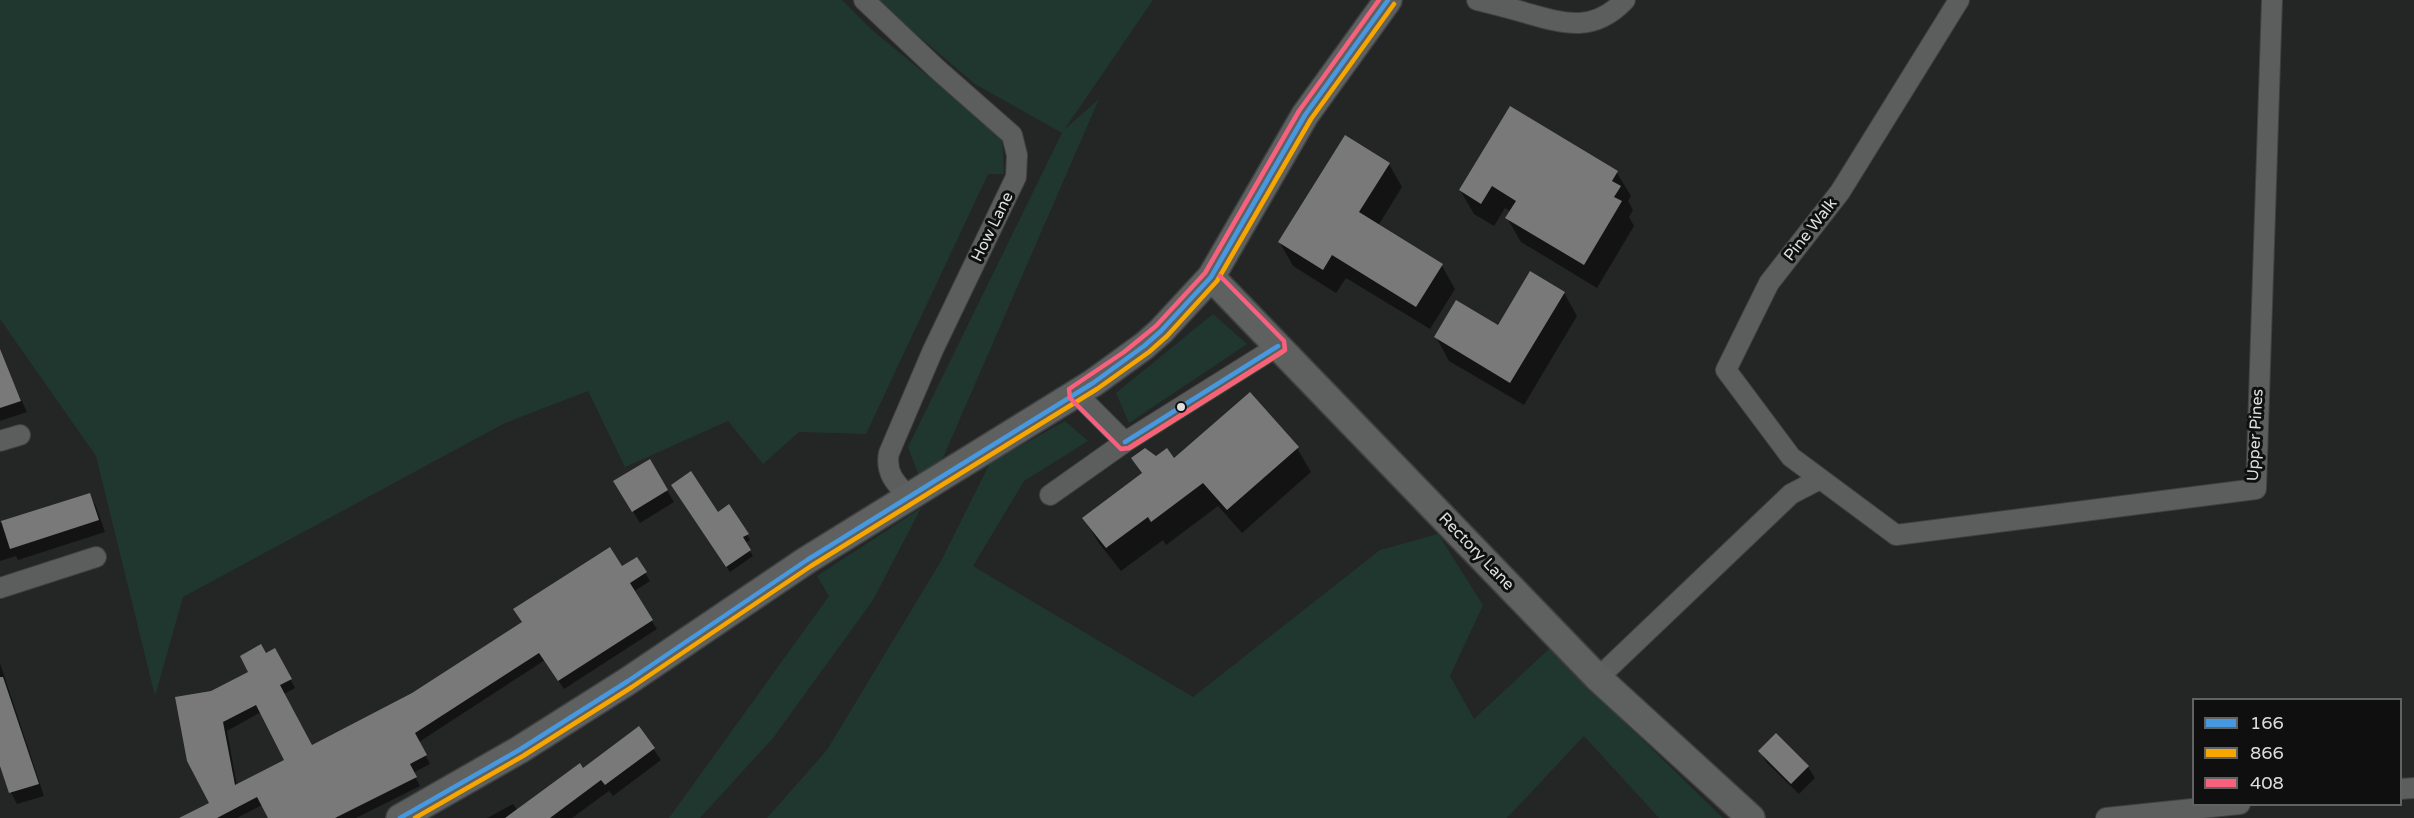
<!DOCTYPE html>
<html>
<head>
<meta charset="utf-8">
<style>
	body { margin:0 }
	#map { position:relative; width:2414px; height:818px; overflow:hidden; background:#242525; font-family:"Varela Round",sans-serif }
	canvas { display:block }
	.legend { position:absolute; left:2192px; top:698px; width:210px; height:108px; box-sizing:border-box; background:#0e0f0e; border:2px solid #616262; margin:0; padding:8px 10px; list-style:none; font-size:18px; color:#dddfdf }
	.legend li { display:flex; align-items:center; gap:12px; height:30px }
	.legend b { width:30px; border:2px solid #616262 }
</style>
</head>
<body>
<div id="map">
<canvas width="2414" height="818"></canvas>
<ul class="legend">
<li><b style="height:8px;background:#4699e1"></b>166</li>
<li><b style="height:8px;background:#f7a600"></b>866</li>
<li><b style="height:8px;background:#f8607d"></b>408</li>
</ul>
</div>
<script>
const ctx = document.querySelector('canvas').getContext('2d');
ctx.lineJoin = 'round';
function paint(path, color) {
  ctx.fillStyle = color;
  ctx.fill(path, 'evenodd');
}
function strokePath(path, color, width, dash) {
  ctx.strokeStyle = color;
  ctx.lineWidth = width;
  ctx.lineCap = dash ? 'butt' : 'round';
  ctx.setLineDash(dash || []);
  ctx.stroke(path);
}
function label(font, color, halo, rows, align = 'center') {
  ctx.font = font + ' "Varela Round",sans-serif';
  ctx.lineWidth = 6;
  ctx.setLineDash([]);
  ctx.textBaseline = 'middle';
  ctx.strokeStyle = halo;
  ctx.fillStyle = color;
  for (const [text, x, y, turn = 0] of rows) {
    ctx.save();
    ctx.translate(x, y);
    ctx.rotate((+turn || 0) * Math.PI / 180);
    ctx.textAlign = isNaN(turn) ? turn : align;
    if (halo) ctx.strokeText(text, 0, 0);
    ctx.fillText(text, 0, 0);
    ctx.restore();
  }
}
const green = new Path2D(`
	M0,0h842l30,30 130,107 2,37h-16l-122,260 -67,-2 -36,32 -35,-43 -103,46 -37,-76 -83,32 -322,174 -28,99 -59,-240 -96,-137z
	M876,0h277l-89,130 35,-31 -157,361 -23,16 -11,-29 154,-314 -87,-49z
	M1213,314l34,30 -118,79 -13,-30z
	M1065,421l23,20 -64,40 -51,85 220,131 187,-147 58,-16 45,71 -33,71 24,43 75,-70 174,169h-64l-75,-82 -77,82h-740l60,-68 114,-189 49,-98z
	M921,508l-48,92 -100,138 -73,80h-31l160,-222 -12,-20z`);
const shadow = new Path2D(`
	M1510,108l107,65 14,23 -3,5 5,9 -4,7 5,9 -37,62 -76,-46 -14,-24 4,-6 -6,-4 -11,18 -20,-12 -14,-24z
	M1389,164l13,23 -24,39 64,40 13,23 -25,40 -84,-51 -10,15 -43,-27 -13,-23z
	M1564,293l13,23 -53,89 -75,-44 -13,-24 63,-10z
	M11,378l16,34 -27,9v-40z
	M1297,448l14,24 -69,61 -24,-27 -52,39 -3,-5 -42,31 -23,-29 -14,-24 58,-44 -9,-15 41,2z
	M649,461l25,41 -34,21 -25,-41z
	M676,490l71,44 3,6 -5,3 8,13 -23,16z
	M89,495l7,11 9,26 -87,28 -2,-4 -16,5v-38z
	M622,568l23,5 5,8 -17,11 24,37 -93,60 -19,-29 -126,82 11,22 -17,9 7,13 -64,32h-87l-7,-13 -25,13h-41l15,-15v-111l39,-20 15,-18 10,-4 20,38 -11,6 28,53 100,-52zM261,712l25,48 -49,26 -10,-55z
	M0,663l44,133 -27,8 -6,-11 -11,-32z
	M639,728l22,32 -48,36 -4,-5 -37,27h-85l26,-14 5,7 65,-41z
	M1760,751l48,16 7,11 -16,16 -32,-31z`);
const building = new Path2D(`
	M1510,106l108,65 -6,10 9,5 -7,11 8,4 -38,64 -79,-47 11,-17 -24,-15 -11,18 -22,-14z
	M1345,135l45,28 -31,49 84,52 -27,43 -84,-52 -9,15 -45,-28z
	M1530,271l35,21 -55,91 -76,-46 22,-37 42,25z
	M0,349l21,52 -21,7z
	M1250,392l49,55 -72,63 -24,-27 -52,39 -3,-5 -42,31 -24,-30 60,-45 -11,-15 14,-10 11,8 11,-8 7,10z
	M650,459l18,31 -36,22 -19,-31z
	M691,471l27,41 11,-8 20,30 -6,3 8,13 -25,17 -55,-82z
	M90,493l9,27 -89,29 -9,-28z
	M610,547l12,19 15,-9 10,15 -17,11 23,37 -95,61 -19,-28 -124,80 12,22 -17,9 7,13 -82,41h-67l-11,-21 -40,21h-38l30,-15 -22,-42 -12,-64 36,-6 37,-19 -8,-16 21,-12 5,9 9,-5 17,31 -12,6 32,60 100,-52 110,-71 -9,-13zM256,705l28,55 -49,25 -12,-63z
	M0,677h3l36,107 -30,9 -9,-27z
	M639,726l16,22 -50,37 -4,-5 -51,38h-45l75,-55 3,5z
	M1776,733l33,33 -18,18 -33,-33z`);
const minor = new Path2D(`
	M864,0l73,69 75,66 5,20 -1,22 -83,173 -44,103c-4,19 6,30 19,43
	M1477,0c16,4 33,8 49,13 39,11 68,20 99,-13
	M1959,0l-119,192 -71,91 -43,87 65,87 105,78 360,-46 16,-489
	M1076,393l49,49
	M0,441l20,-6
	M1050,495l75,-53 153,-96
	M0,588l96,-31
	M1598,678l193,-184 29,-15
	M2400,789l14,-1
	M2106,818l134,-14`);
const secondary = new Path2D(`
	M1211,277l387,401 153,140
	M400,818l119,-68 109,-69 179,-121 286,-177 51,-37 17,-15 50,-54 94,-162 83,-115`);
const bus1 = new Path2D(`
	M1125,442l153,-96
	M400,818l119,-68 109,-69 179,-121 286,-177 51,-37 17,-15 50,-54 94,-162 83,-115`);
const bus2 = new Path2D(`
	M1129,448l153,-96
	M415,818l108,-62 109,-69 179,-121 286,-177 52,-37 18,-16 50,-55 94,-162 83,-115`);
const bus3 = new Path2D(`
	M1220,276l64,65 1,9 -156,98 -8,1 -51,-51 -1,-9 55,-37 32,-26 49,-53 94,-162 80,-111`);
const markers = [
	[1181,407,5,"#dddfdf"]
];
const streetNames = [
	["How Lane",993,227,-64],
	["Pine Walk",1811,230,-52],
	["Upper Pines",2256,435,-87],
	["Rectory Lane",1476,552,46]
];
paint(green, '#20372f');
paint(shadow, '#0007');
paint(building, '#797979');
strokePath(minor, '#3f4040', 22);
strokePath(secondary, '#3f4040', 30);
strokePath(minor, '#5c5d5d', 20);
strokePath(secondary, '#5e6160', 27);
strokePath(bus1, '#4699e1', 4.5);
strokePath(bus2, '#f7a600', 4.5);
strokePath(bus3, '#f8607d', 4.5);
for (const [x, y, r, color] of markers) {
  const dot = new Path2D();
  dot.arc(x, y, r, 0, 2 * Math.PI);
  ctx.fillStyle = color;
  ctx.fill(dot);
  strokePath(dot, '#0e0f0e', 2);
}
label('16px', '#dddfdf', '#0e0f0e', streetNames);
</script>
</body>
</html>
